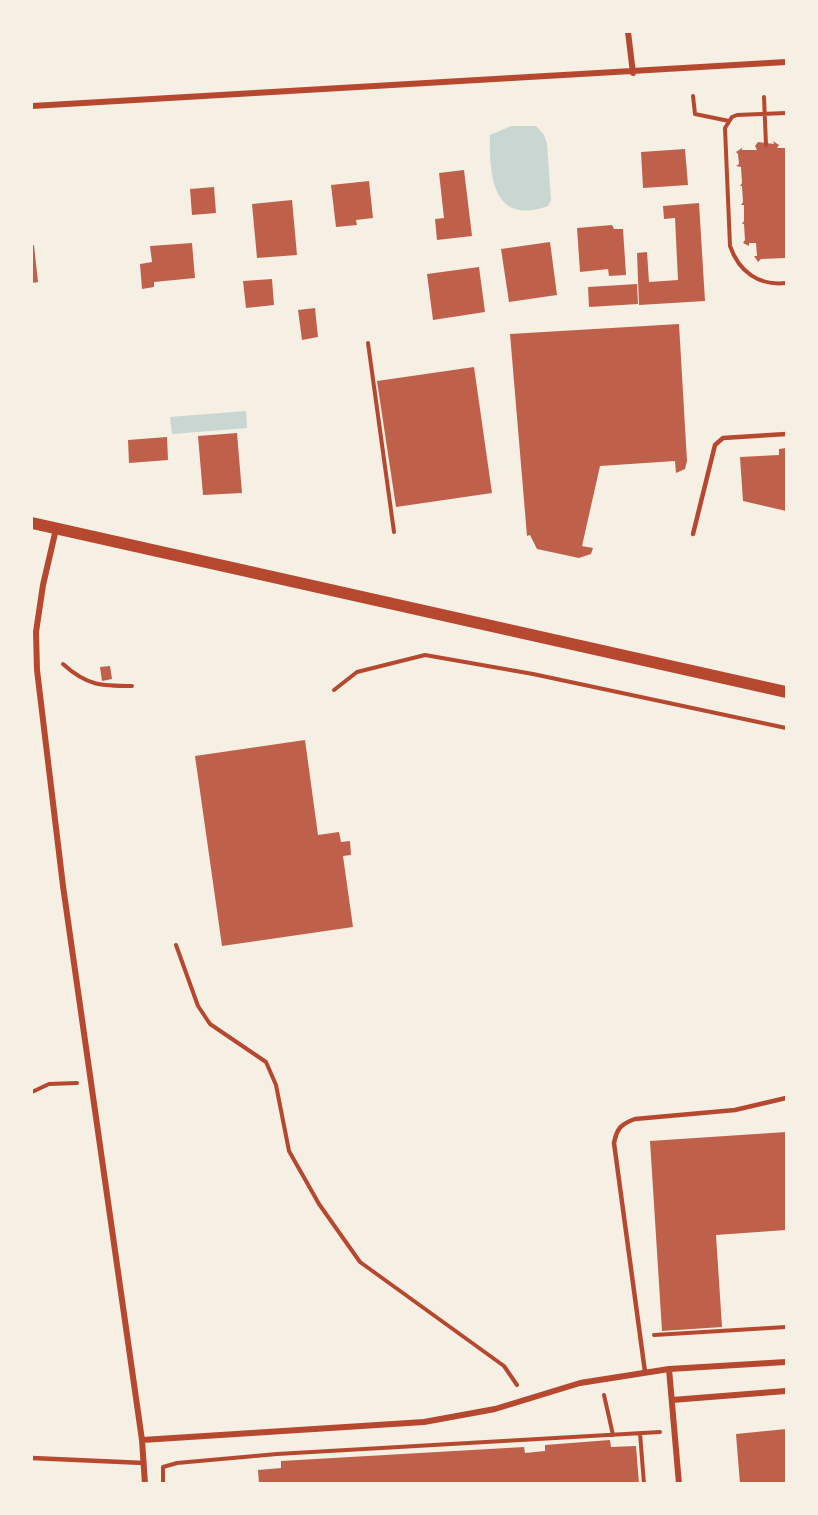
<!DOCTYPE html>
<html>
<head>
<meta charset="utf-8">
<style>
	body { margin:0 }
	#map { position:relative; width:818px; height:1515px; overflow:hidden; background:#f6efe4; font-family:Signika,sans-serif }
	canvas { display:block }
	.frame { position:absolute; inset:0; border:33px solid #f6efe4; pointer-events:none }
</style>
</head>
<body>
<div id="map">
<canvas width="818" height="1515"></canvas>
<div class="frame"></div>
</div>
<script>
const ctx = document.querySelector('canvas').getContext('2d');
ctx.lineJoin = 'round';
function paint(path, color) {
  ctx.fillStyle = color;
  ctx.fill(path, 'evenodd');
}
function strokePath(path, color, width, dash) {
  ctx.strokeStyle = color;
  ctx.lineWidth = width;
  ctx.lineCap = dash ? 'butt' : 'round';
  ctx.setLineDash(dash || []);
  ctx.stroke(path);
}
const water = new Path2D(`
	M511,126h25l8,9 3,9 4,56 -3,6c-55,20 -59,-30 -58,-71z
	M246,411l1,17 -75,6 -2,-17z`);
const building = new Path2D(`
	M773,141l6,4 -2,3h9v110l-25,1 -3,3 -4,-6h3l-1,-13h-7v3l-6,-3 2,-3 -1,-16h-2l2,-3v-16h-3l2,-3 -1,-16h-2l2,-3 -1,-16 -5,-1 3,-2 -1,-10 -2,-2 6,-4v2h15l-2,-4 3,-4 16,2z
	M685,149l3,36 -45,3 -2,-36z
	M464,170l8,66 -35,4 -2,-21 9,-1 -5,-45z
	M369,181l4,37 -17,2 1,5 -21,2 -5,-42z
	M214,187l2,26 -24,2 -2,-26z
	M292,200l5,55 -40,3 -5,-54z
	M699,203l6,98 -66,4 -2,-52 10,-1 2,30 29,-2 -3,-62 -11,1 -1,-13z
	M612,225l2,4h9l3,46 -17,1 -1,-7 -28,3 -3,-44z
	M550,242l7,53 -48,7 -8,-53z
	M192,243l3,35 -41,4v5l-12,2 -2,-25 12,-2 -2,-16z
	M34,245l4,37 -6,1v-37z
	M479,267l6,45 -52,8 -6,-46z
	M272,279l2,26 -28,3 -3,-27z
	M637,284l1,20 -49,3 -1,-20z
	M315,308l3,29 -16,3 -4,-30z
	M679,324l8,137 -2,8 -9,4 -1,-12 -75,5 -18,80 11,2 -2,6 -12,4 -42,-9 -7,-14 -3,1 -17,-202z
	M474,367l18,126 -96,14 -19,-126z
	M237,433l5,60 -39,2 -5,-59z
	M167,437l1,23 -39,3 -1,-23z
	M786,448v63l-43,-10 -3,-44 39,-2v-6z
	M110,666l2,13 -10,2 -2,-14z
	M305,740l13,95 21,-3 2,10 9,-1 1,14 -8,1 10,71 -131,19 -27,-190z
	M786,1132v98l-70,5 6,92 -60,4 -12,-190z
	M786,1429v55h-46l-4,-50z
	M610,1440l1,7 25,-1 3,38h-380l-1,-14 23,-2v-7l243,-14 1,6 20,-2v-6z`);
const path = new Path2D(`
	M693,96l2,18 34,7
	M764,97l2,48
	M786,113l-49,2 -5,2 -7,11 5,118c9,26 29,40 56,37
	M368,343l26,189
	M63,664c24,22 39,22 69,22
	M334,690l23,-18 68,-17 108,19 253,54
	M176,945l22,61 12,18 56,38 10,23 13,66 30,53 41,58 144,104 13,19
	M32,1092l17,-8 28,-1
	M654,1335l132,-8
	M604,1395l9,40
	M640,1433l4,51
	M163,1483v-16l14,-4 100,-9 383,-22`);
const service = new Path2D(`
	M693,534l22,-89 8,-7 63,-4
	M645,1372l-31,-229c3,-15 7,-19 21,-24l100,-9 51,-12
	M32,1458l112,5`);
const minor = new Path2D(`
	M628,32l5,41
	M32,106l754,-44
	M56,529l-13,56 -7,47 1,38 26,216 79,554 3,44
	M669,1369l10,115
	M672,1400l114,-9
	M142,1440l282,-18 71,-13 85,-26 89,-14 117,-7`);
const secondary = new Path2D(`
	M32,523l754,169`);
paint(water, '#c9d6d2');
paint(building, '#bf614a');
strokePath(path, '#b5482f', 4);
strokePath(service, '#b5482f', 4.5);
strokePath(minor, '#b5482f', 6);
strokePath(secondary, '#b5482f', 12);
</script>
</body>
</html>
